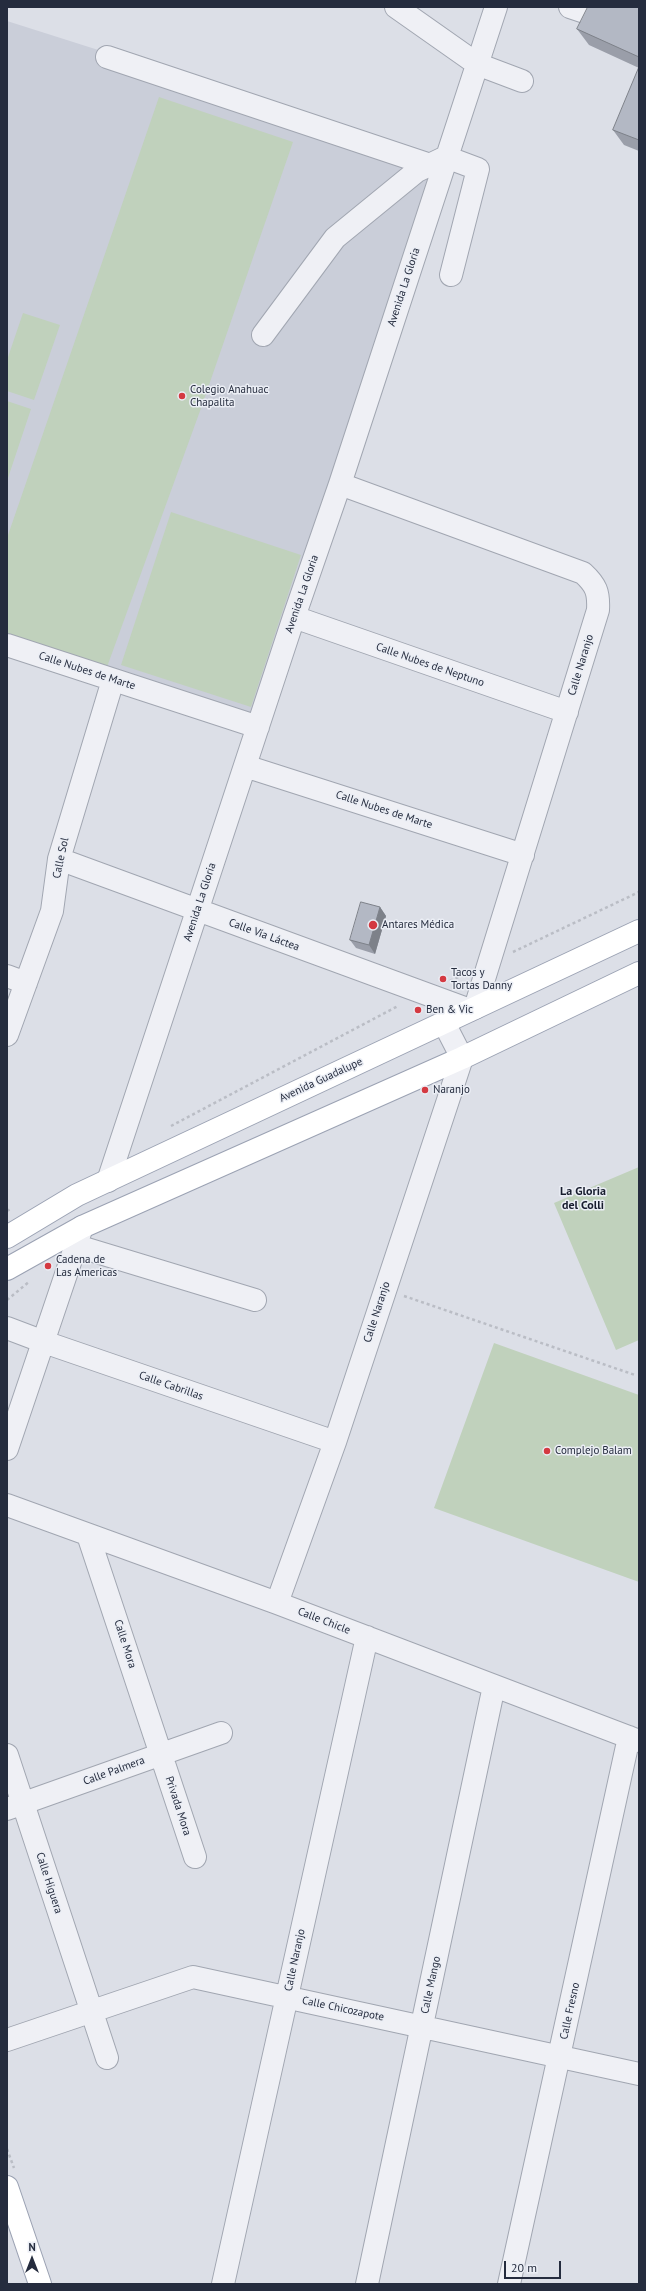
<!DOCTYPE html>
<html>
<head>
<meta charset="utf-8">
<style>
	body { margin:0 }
	#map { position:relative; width:646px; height:2291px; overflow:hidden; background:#dcdfe7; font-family:"PT Sans",sans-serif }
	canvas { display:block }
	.frame { position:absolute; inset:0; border:8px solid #252c3e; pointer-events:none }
	.north { position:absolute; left:12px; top:2239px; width:40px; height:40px; -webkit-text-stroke:3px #ebeef5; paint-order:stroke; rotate:0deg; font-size:11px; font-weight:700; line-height:16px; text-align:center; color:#252c3e }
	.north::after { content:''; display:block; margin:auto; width:14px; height:18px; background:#252c3e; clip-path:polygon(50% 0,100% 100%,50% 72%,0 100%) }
	.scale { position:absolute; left:504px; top:2261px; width:57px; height:18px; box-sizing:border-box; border:2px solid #252c3e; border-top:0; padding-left:5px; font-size:12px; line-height:14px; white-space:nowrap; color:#252c3e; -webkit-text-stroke:3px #ebeef5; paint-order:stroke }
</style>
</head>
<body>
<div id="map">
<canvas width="646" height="2291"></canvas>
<div class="frame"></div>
<div class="north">N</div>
<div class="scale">20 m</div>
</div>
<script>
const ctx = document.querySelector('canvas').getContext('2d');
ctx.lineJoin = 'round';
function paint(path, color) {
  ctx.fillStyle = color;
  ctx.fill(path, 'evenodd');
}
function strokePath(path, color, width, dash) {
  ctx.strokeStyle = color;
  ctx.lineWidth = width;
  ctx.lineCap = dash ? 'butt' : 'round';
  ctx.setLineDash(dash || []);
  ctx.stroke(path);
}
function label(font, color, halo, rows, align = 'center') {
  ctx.font = font + ' "PT Sans",sans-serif';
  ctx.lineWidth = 3;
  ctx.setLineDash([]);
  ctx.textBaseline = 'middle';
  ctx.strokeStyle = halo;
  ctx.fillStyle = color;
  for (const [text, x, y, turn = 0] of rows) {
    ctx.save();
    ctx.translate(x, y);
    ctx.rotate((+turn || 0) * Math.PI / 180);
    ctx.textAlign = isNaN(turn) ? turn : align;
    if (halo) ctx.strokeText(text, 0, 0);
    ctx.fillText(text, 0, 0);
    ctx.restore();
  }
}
const built = new Path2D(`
	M7,21l428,136 -182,558 -246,-80z`);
const green = new Path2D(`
	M159,97l134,45 -93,269 -93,256 -100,-33v-96z
	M23,313l37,12 -26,75 -27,-9v-31z
	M7,401l24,8 -24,72z
	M171,512l130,43 -50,152 -130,-42z
	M639,1167v173l-23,10 -62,-147z
	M494,1343l145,52v187l-205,-74z`);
const path = new Path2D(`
	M513,952l126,-60
	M450,981l13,-6
	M171,1126l227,-120
	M7,1211l5,-3
	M404,1296l231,79
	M7,1300l23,-19
	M7,2149l7,19`);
const minor = new Path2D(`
	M396,7l81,57 45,17
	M570,7l21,7
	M107,57l323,108
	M263,335l72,-97 82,-67 29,-14 32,12 -27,106
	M340,484l243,89c13,12 16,19 15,37l-123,398
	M294,617l273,95
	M7,645l251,82
	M245,766l278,89
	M59,859l411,151
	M7,976l19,7
	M7,1035l45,-124 7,-52 54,-179
	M108,1181l186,-564 46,-133 156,-477
	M77,1246l178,54
	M7,1328l37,14 291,100
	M7,1449l75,-222
	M7,1505l270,98 362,138
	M88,1535l107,322
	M277,1603l58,-161 127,-384 -18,-35
	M7,1755l100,303
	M7,1809l214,-76
	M7,2040l186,-63 446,97
	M223,2284l144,-647
	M367,2284l127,-598
	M509,2284l120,-547`);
const major = new Path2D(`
	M7,1237l70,-42 562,-264
	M7,1269l75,-42 380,-169 177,-85
	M7,2187l33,97`);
const wall = new Path2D(`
	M639,7v144l-15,-6 -11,-15 26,-62 -50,-23 -12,-16z
	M380,907l6,9 -11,38 -19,-6 -6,-8z`);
const shadedWall = new Path2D(`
	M380,907l6,9 -11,38 -6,-9z`);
const building = new Path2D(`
	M588,7h51v50l-62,-28z
	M639,67v73l-26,-10z
	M361,902l19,5 -11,38 -19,-5z`);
const markers = [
	[182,396,4,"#d43941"],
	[373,925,5,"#d43941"],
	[443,979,4,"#d43941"],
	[418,1010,4,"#d43941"],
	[425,1090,4,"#d43941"],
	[48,1266,4,"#d43941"],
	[547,1451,4,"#d43941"]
];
const streetNames = [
	["Avenida La Gloria",404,287,-72],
	["Avenida La Gloria",302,594,-71],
	["Calle Nubes de Neptuno",430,665,19],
	["Calle Naranjo",581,665,-73],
	["Calle Nubes de Marte",87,671,18],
	["Calle Nubes de Marte",384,810,18],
	["Calle Sol",61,858,-78],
	["Avenida La Gloria",200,902,-72],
	["Calle Vía Láctea",264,935,20],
	["Avenida Guadalupe",321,1080,-25],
	["Calle Naranjo",377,1312,-72],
	["Calle Cabrillas",171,1386,19],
	["Calle Chicle",324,1621,21],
	["Calle Mora",125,1644,72],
	["Calle Palmera",114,1771,-20],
	["Privada Mora",178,1806,72],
	["Calle Higuera",49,1883,72],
	["Calle Naranjo",295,1960,-78],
	["Calle Mango",431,1985,-78],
	["Calle Chicozapote",343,2009,12],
	["Calle Fresno",570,2011,-78]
];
const poiNames = [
	["Colegio Anahuac",190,390],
	["Chapalita",190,403],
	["Antares Médica",382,925],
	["Tacos y",451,973],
	["Tortas Danny",451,986],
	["Ben & Vic",426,1010],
	["Naranjo",433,1090],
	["Cadena de",56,1260],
	["Las Americas",56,1273],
	["Complejo Balam",555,1451]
];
const neighbourhoodNames = [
	["La Gloria",583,1192],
	["del Colli",583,1206]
];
paint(built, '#caced9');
paint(green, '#c0d1bc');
strokePath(minor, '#a1a6b1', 24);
strokePath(major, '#9ba2b3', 24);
strokePath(path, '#babdc5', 2.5, [3, 3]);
strokePath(minor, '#eff0f5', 22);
strokePath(major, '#fff', 22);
paint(wall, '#9a9ea9');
paint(shadedWall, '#7d8189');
paint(building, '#b3b8c4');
strokePath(building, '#7d8189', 1);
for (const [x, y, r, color] of markers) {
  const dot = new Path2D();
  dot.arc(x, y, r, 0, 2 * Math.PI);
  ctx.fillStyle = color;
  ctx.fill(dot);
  strokePath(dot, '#ebeef5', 1.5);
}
label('11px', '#252c3e', '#ebeef5', streetNames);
label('11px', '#252c3e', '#ebeef5', poiNames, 'left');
label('bold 12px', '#181d2e', '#ebeef5', neighbourhoodNames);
</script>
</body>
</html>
